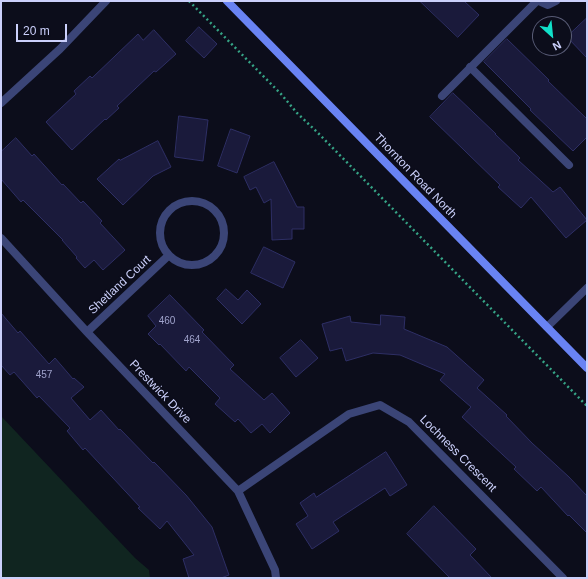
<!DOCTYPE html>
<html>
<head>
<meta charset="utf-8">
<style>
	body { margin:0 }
	#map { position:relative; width:588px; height:579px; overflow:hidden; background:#0c0d1b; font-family:Arial,sans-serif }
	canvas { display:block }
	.frame { position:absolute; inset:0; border:2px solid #cbd0fb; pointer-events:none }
	.north { position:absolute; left:532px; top:16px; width:40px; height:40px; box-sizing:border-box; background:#0c0d1b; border:1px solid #585b75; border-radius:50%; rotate:153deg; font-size:11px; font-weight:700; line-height:16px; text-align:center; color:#cbd0fb }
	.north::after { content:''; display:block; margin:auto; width:14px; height:18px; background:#11e0c9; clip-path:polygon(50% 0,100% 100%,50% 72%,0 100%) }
	.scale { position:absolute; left:16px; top:24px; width:51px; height:18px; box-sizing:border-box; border:2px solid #cbd0fb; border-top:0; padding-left:5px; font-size:12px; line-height:14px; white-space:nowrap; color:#cbd0fb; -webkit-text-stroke:3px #0c0d1b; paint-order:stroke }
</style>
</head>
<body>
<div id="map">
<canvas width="588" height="579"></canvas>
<div class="frame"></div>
<div class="north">N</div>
<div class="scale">20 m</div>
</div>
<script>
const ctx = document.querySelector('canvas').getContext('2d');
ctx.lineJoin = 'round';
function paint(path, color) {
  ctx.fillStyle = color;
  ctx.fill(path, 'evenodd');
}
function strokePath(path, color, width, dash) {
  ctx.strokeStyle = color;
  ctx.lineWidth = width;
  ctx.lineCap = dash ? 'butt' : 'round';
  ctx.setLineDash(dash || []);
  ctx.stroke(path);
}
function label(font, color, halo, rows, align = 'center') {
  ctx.font = font + ' Arial,sans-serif';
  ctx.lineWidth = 3;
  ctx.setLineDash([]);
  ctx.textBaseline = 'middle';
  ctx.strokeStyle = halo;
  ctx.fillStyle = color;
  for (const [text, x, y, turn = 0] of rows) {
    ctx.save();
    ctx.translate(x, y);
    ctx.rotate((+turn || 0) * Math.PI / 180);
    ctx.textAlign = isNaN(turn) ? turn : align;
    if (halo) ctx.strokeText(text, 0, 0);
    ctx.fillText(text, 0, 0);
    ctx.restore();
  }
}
const green = new Path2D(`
	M1,416l134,142 14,12 1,8h-149z`);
const building = new Path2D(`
	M420,1h44l15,14 -21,22z
	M587,18v40l-20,-21z
	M199,27l18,17 -13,14 -18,-17z
	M154,30l22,24 -20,18 -2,-1 -37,35 2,2 -13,12 -1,-1 -33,31 -26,-28 30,-28 -2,-3 16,-15 2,2 46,-44 5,6z
	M507,39l42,41 -1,1 39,38v18l-14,14 -43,-41 1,-1 -47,-47z
	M453,93l43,41h-1l25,24 -2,2 35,32 7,-5 27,33 -21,18 -35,-41 -10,11 -23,-21 2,-2 -70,-68z
	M179,116l29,4 -5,41 -28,-4z
	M231,129l19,7 -13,37 -19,-7z
	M16,138l16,18 2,-2 28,31 1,-1 18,19 2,-2 19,20 -2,2 25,27 -22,20 -9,-10 -9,8 -9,-10 1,-1 -15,-17h1l-40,-40 -2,2 -20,-23v-27z
	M158,141l13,26 -18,9 -30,29 -26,-26 22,-20 1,1z
	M274,162l23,45h7v22h-12v10l-20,1 -1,-41 -7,4 -8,-16 -6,3 -6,-13z
	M264,247l31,15 -12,26 -32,-15z
	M226,289l12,11 9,-10 14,14 -19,20 -25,-25z
	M170,295l34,35 -2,2 32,33 -4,4 34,31 8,-7 18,20 -20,20 -8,-9 -11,9 -13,-14 -3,3 -20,-18 5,-6 -31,-31 -3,4 -26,-27 -1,1 -11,-11 8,-8 -8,-10z
	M1,313l17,20 2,-2 29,33 6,-6 18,21 1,-1 10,9 -13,11 19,22 11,-10 18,20 1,-1 33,34 1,-1 32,33 26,32 17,48 -8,3h-32l-6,-19 11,-4 -27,-34 -7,8 -22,-21 2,-1 -55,-59 -2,2 -16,-19 3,-3 -31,-32 -2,2 -23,-26 -4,3 -9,-10z
	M381,315l24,2 -1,12 43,18 37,33 -7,8 30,27 -1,1 26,27 37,34 18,19v37l-18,-18 -1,1 -27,-29 -4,4 -23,-22 2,-2 -54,-50 9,-10 -31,-27 5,-6 -45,-19 -27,-2 -27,8 -4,-13 -12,3 -8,-27 28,-8 1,6 29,3z
	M301,340l17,18 -22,19 -16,-19z
	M386,452l21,33 -17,11 -5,-8 -52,34 6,9 -27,18 -16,-25 12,-8 -8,-13 14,-10 2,4z
	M434,506l42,43 -6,6 22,23h-42l-43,-44z`);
const path = new Path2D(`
	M189,1l92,93 16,19 20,19 270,274`);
const street = new Path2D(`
	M539,1l9,4 8,-4
	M470,67l99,98
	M442,96l95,-95
	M1,103l59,-54 46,-48
	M160 233a32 32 0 1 1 64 0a32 32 0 1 1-64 0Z
	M1,238l86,94 151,159 37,79 1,8
	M547,327l40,-39
	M87,332l82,-77
	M238,491l111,-77 31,-9 29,17 154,156`);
const secondary = new Path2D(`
	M227,1l360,367`);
const numberNames = [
	["460",167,321],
	["464",192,340],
	["457",44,375]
];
const streetNames = [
	["Thornton Road North",415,176,46],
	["Shetland Court",120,285,-43],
	["Prestwick Drive",160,392,46],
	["Lochness Crescent",458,454,45]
];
paint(green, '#102520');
paint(building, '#1a1a3b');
strokePath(building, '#2e2f65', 1);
strokePath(path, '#36a486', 2.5, [2, 3]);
strokePath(street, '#3b4577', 8);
strokePath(secondary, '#6983f3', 8);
label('10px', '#9fa2cb', null, numberNames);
label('12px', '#cbd0fb', '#0c0d1b', streetNames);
</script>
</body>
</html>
